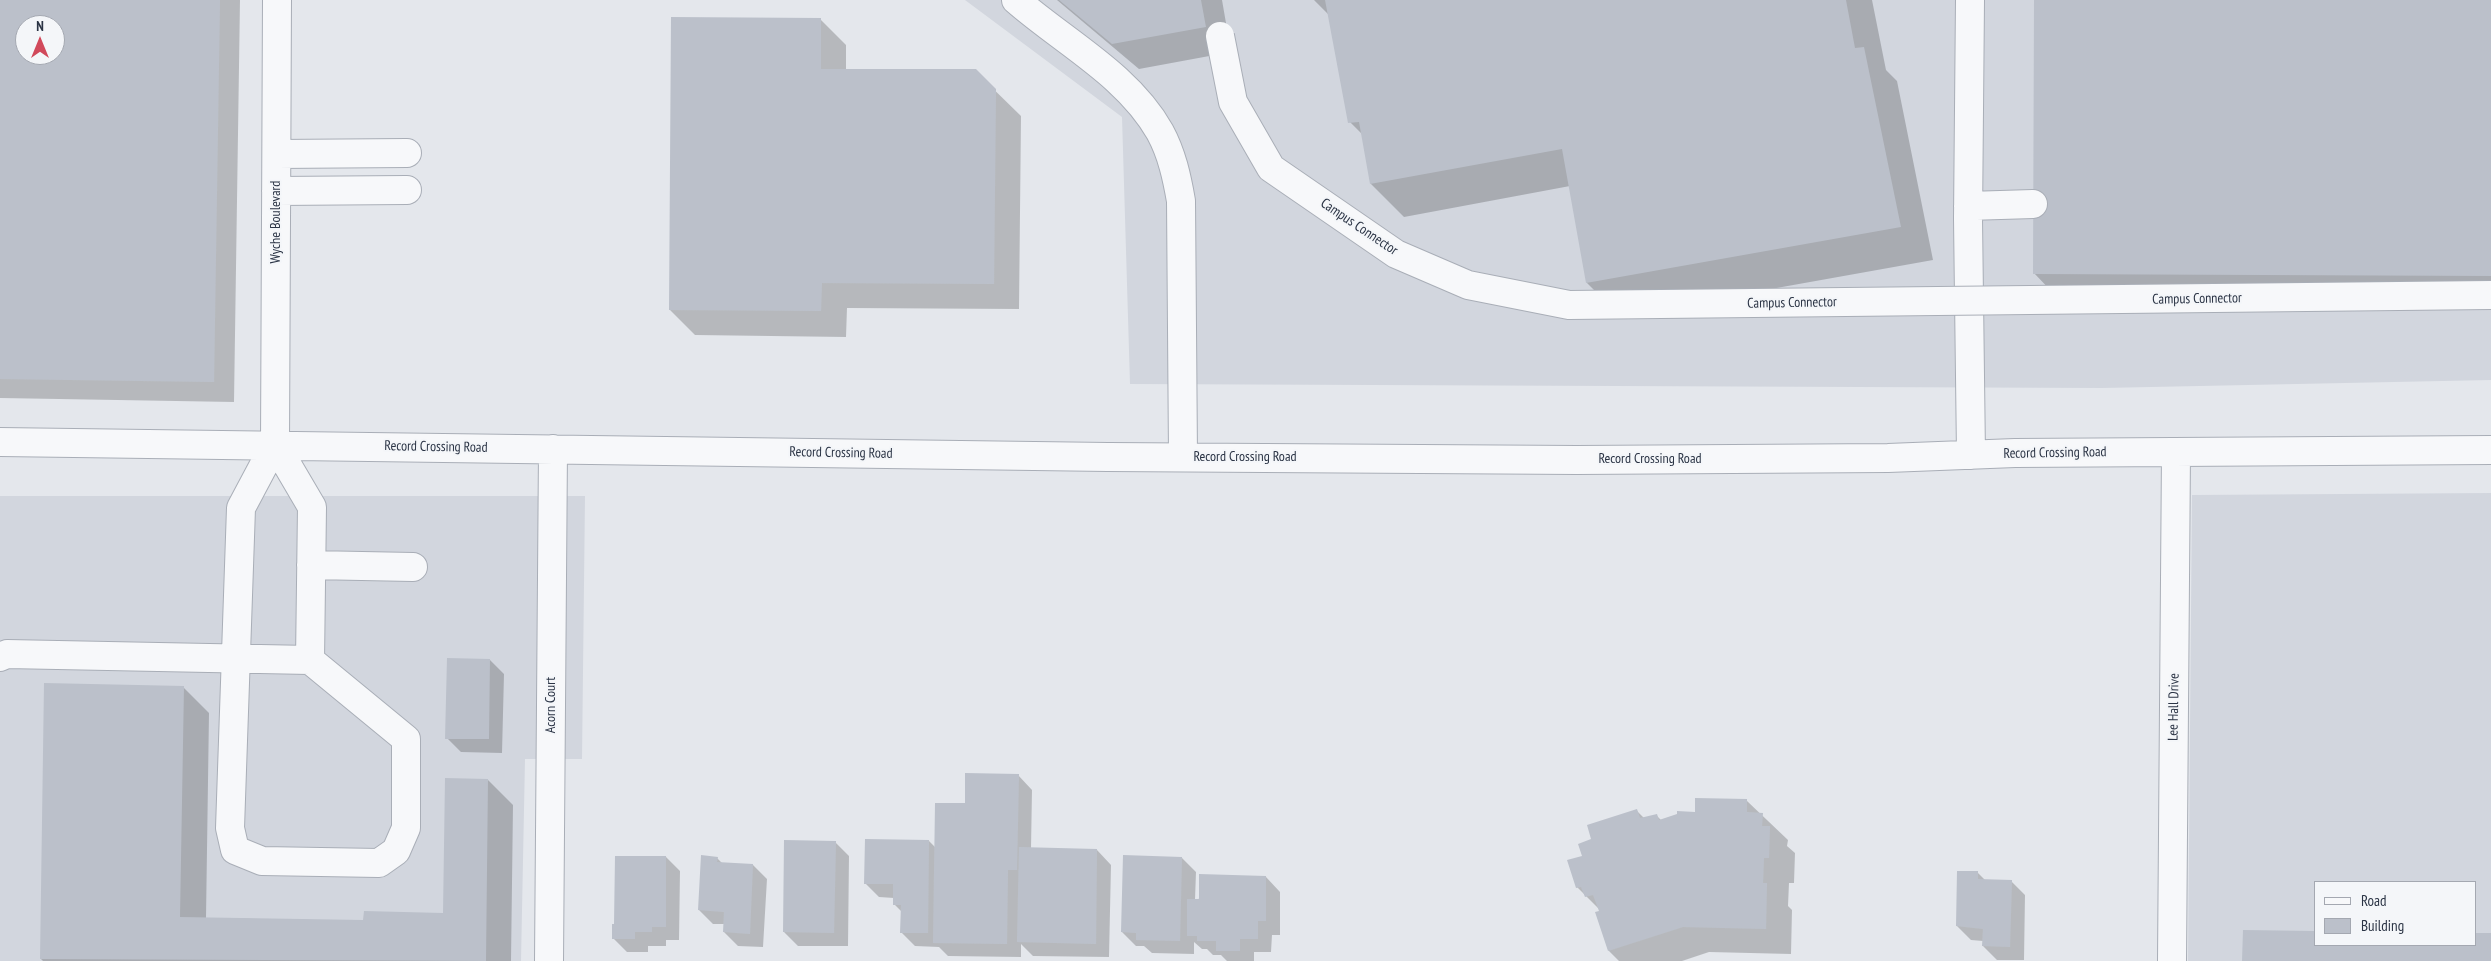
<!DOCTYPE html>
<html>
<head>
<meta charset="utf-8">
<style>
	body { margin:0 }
	#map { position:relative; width:2491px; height:961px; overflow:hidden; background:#e4e7ec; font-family:"PT Sans Narrow",sans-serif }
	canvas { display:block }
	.legend { position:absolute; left:2314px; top:881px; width:162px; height:65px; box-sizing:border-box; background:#f4f6f9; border:1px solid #a4a8b1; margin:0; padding:6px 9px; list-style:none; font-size:15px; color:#2b3445 }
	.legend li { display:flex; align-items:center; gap:10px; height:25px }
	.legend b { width:25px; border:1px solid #a4a8b1 }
	.north { position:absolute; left:15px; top:15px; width:50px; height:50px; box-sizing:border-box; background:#f4f6f9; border:1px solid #a4a8b1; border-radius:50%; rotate:0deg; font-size:14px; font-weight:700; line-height:20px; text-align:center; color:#2b3445 }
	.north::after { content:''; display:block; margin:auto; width:18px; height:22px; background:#d1495b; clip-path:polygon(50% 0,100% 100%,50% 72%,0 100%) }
</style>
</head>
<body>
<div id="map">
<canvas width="2491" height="961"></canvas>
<ul class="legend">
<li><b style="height:6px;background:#f7f8fa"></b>Road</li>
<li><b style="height:14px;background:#bbc0ca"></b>Building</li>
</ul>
<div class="north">N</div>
</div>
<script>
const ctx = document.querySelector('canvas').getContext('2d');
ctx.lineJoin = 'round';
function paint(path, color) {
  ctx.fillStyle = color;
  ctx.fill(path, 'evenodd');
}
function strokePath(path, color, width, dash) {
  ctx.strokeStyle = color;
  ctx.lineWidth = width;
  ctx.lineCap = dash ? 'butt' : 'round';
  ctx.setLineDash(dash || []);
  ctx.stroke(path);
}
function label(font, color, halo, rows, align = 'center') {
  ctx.font = font + ' "PT Sans Narrow",sans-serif';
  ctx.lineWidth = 4;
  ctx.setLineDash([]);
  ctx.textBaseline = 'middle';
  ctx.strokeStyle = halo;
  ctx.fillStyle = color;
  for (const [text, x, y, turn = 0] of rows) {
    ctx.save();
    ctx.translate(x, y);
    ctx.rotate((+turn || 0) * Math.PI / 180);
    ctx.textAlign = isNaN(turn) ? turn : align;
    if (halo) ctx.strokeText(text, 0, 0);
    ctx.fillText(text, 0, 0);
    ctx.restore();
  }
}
const built = new Path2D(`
	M965,0h1526v380l-389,8 -972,-4 -8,-267z
	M2491,493v468h-303l4,-466zM2315,882h160v63h-160z
	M0,496h585l-3,263h-57l-4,202h-521z`);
const shadow = new Path2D(`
	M0,0h240l-6,402 -234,-4zM25,25h30v30h-30z
	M1057,0h165l9,52 -92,17z
	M1314,0h558l14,70 11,11 36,179 -313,56 -33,-33 -17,-97 -166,31 -33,-33 -8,-49 -13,-13 -21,-107z
	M2035,0h456v296l-437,-2 -20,-21z
	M821,20l25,25v25l129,1 46,45 -2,193 -172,-1 -1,29 -151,-2 -25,-25z
	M490,660l14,14 -2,79 -41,-1 -14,-14z
	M183,687l26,26 -3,205 159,3 79,-7 44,-134 25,25 -2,156h-468l-2,-2z
	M1018,775l14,15 -1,59 66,1 14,15 -2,92 -76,-1 -12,-12v13l-73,-1 -9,-9 -24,-1 -14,-14 1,-20 -8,-8v-6l-15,-1 -14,-14 64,-42 7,7 30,-44z
	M1747,801l41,39 -1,6 8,7 -1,30h-5l-1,23 4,4 -1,44 -82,-2 -27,9h-63l-10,-10 -9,-41 -23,-23 7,-30 9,-17 44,-29 7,7 12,-3 5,5z
	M835,842l14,14 -1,90h-50l-14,-14z
	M666,857l14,14 -1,69h-13v6h-18v6h-21l-14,-14 2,-13z
	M717,858l6,6 30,1 14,14 -4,68 -25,-1 -14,-14v-8h-11l-14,-14z
	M1182,858l14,14 -1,28 71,-23 14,15v43h-8l-1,17h-17v9h-27l-6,-6h-8l-6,-6h-5l-8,-7v12l-42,-1 -8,-7h-8l-14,-14z
	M1978,873l8,8h25l14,14 -1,65h-27l-14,-14v-5l-12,-1 -14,-14z
	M2475,935h16v26h-248l72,-16h160z`);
const building = new Path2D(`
	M0,0h220l-6,382 -214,-3zM25,25h30v30h-30z
	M1059,0h142l5,27 -94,17z
	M1325,0h521l9,48 9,-1 37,180 -315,56 -24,-134 -192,35 -11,-62 -11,1z
	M2034,0h457v276l-458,-2z
	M671,17l150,1v51h155l20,20 -2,195 -172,-1 -1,28 -152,-1z
	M447,658l43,1 -1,80h-44z
	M44,683l140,3 -4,231 183,3 1,-9 79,2 2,-135 43,1 -2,182 -446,-2z
	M965,773l54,1 -2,96h-9l-1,74 -74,-1 2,-140h30z
	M1695,798l52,1v13l16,1 -1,13h8l-1,32h-5l-1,25h4l-1,46 -83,-2 -75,24 -13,-39 4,-1 -6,-16 -8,2 -4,-10 -5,1 -9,-28 15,-4 -4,-12 13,-5 -4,-14 50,-16 3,9 17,-4 2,6 18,-6v-3l18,1z
	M865,839l64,1 -1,93h-28l1,-28h-8v-21h-29z
	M784,840l52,1 -2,92 -51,-1z
	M1019,847l78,2 -1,95 -79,-2z
	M701,855l17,2 -1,5 36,2 -3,70 -27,-2 1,-20 -26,-2z
	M1123,855l59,2 -2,84 -44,-1v-7l-15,-1z
	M615,856h51v71h-14v5h-17v7h-23v-15h2z
	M1957,871h21v8l34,1 -2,67 -28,-1 1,-17 -27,-3z
	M1199,874l67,2v45h-8v18h-18v12h-24v-10h-19v-5h-10v-37h12z
	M2243,930l72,1v14h160v-12h16v28h-249z`);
const minor = new Path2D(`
	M1016,0c48,42 112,75 144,132 12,22 17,46 21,69l2,256
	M1970,0l-2,219 3,236
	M277,154l130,-1
	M276,191l131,-1
	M1968,206l65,-2
	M0,442l1108,15 469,3 311,-2 127,-5 476,-3
	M275,444l37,63 -2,153
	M311,565l102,2
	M0,657l7,-3 303,6 96,79v89l-10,23 -17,12 -117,-2 -27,-11 -5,-22 11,-320 34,-64 2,-444
	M549,961l4,-512
	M2172,961l4,-509`);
const minorBridge = new Path2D(`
	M1220,36l13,66 38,66 125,86 72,31 101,20 922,-10`);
const streetNames = [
	["Wyche Boulevard",276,222,-90],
	["Campus Connector",1359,227,34],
	["Campus Connector",2197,299,-1],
	["Campus Connector",1792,303,-1],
	["Record Crossing Road",436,447,1],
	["Record Crossing Road",841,453,1],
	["Record Crossing Road",2055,453,-1],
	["Record Crossing Road",1245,457],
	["Record Crossing Road",1650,459],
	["Acorn Court",551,705,-90],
	["Lee Hall Drive",2174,707,-89]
];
paint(built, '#d2d6de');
paint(shadow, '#0003');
paint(building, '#bbc0ca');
strokePath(minor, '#a9aeb7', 30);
strokePath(minor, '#f7f8fa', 28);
strokePath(minorBridge, '#a9aeb7', 30, []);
strokePath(minorBridge, '#f7f8fa', 28);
label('14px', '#2b3445', '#f4f6f9', streetNames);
</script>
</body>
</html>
